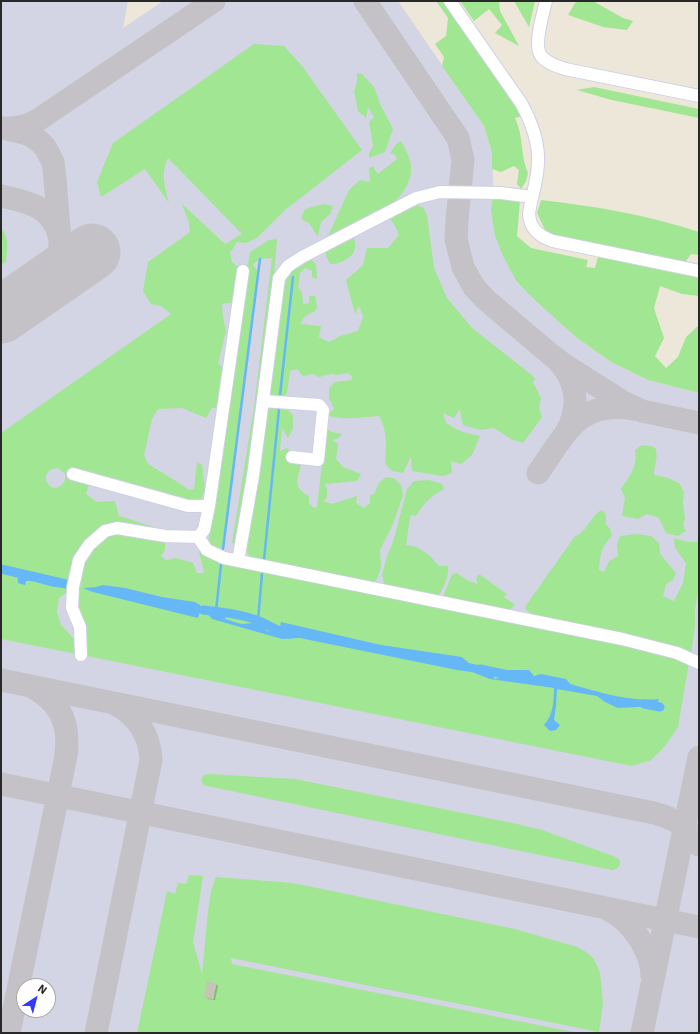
<!DOCTYPE html>
<html>
<head>
<meta charset="utf-8">
<style>
	body { margin:0 }
	#map { position:relative; width:700px; height:1034px; overflow:hidden; background:#ece7d9; font-family:"IBM Plex Sans",sans-serif }
	canvas { display:block }
	.frame { position:absolute; inset:0; border:2px solid #282828; pointer-events:none }
	.north { position:absolute; left:16px; top:978px; width:40px; height:40px; box-sizing:border-box; background:#fff; border:1px solid #a9a9a9; border-radius:50%; rotate:36deg; font-size:11px; font-weight:700; line-height:16px; text-align:center; color:#282828 }
	.north::after { content:''; display:block; margin:auto; width:14px; height:18px; background:#3339ff; clip-path:polygon(50% 0,100% 100%,50% 72%,0 100%) }
</style>
</head>
<body>
<div id="map">
<canvas width="700" height="1034"></canvas>
<div class="frame"></div>
<div class="north">N</div>
</div>
<script>
const ctx = document.querySelector('canvas').getContext('2d');
ctx.lineJoin = 'round';
function paint(path, color) {
  ctx.fillStyle = color;
  ctx.fill(path, 'evenodd');
}
function strokePath(path, color, width, dash) {
  ctx.strokeStyle = color;
  ctx.lineWidth = width;
  ctx.lineCap = dash ? 'butt' : 'round';
  ctx.setLineDash(dash || []);
  ctx.stroke(path);
}
const airport = new Path2D(`
	M1,1h127l-5,27 40,-27h235l86,125 8,27 1,29 -2,28 26,72 60,56 34,24 37,18 51,13v640h-698zM24,986h24v24h-24z`);
const green = new Path2D(`
	M436,1h6l80,115 -7,2c9,18 5,38 13,55l-2,8 -5,8 -4,-5 2,-14 -5,-4 -13,6 -9,-3v-16l-8,-27 -42,-60 2,-9 -9,-13 11,-8 2,-18z
	M460,1h39l1,10 19,35 -24,-13 7,-8 -13,-16 -15,12z
	M514,1h21l-6,26z
	M580,1h13l30,17 10,3 -6,9 -24,-3 -35,-12 7,-12z
	M254,44l30,2 18,20 60,84 -77,60 -28,28 -11,5 -9,-1 -7,11 2,9 11,9 5,-7 2,-12 19,-12 8,-1c-2,32 -6,63 -10,94 -8,70 -19,140 -32,210h-3l22,-136 18,-149 -12,1 -7,5 5,8 -35,277 -15,-5 33,-243 -19,3 1,13 3,14 -8,33 6,4 -5,40h-7l-6,10 -24,-10 -24,1 -6,10 -8,36 4,9 28,17 13,9 5,-1 3,-27 5,3 3,24 -4,11h-18l-92,-21 -5,15 11,8 18,-1 4,15 39,12h-10l-58,10 -17,20 -6,34 -8,6 -2,14 4,13 12,13 4,16 -76,-15v-206l170,-119 -10,-8 -10,-2 -8,-13 5,-29 42,-30 -1,-9 -7,-19 43,40 17,-10 -74,-76c-8,15 -3,30 1,45l-24,-34 -44,28 -4,-15 16,-39zM58,468l7,6c1,8 -3,13 -11,14 -10,-4 -11,-14 -2,-19z
	M361,73l13,14 7,19 12,23 -8,23 -16,6v-5l4,-7 -4,-24 5,-5 -6,-10 -2,11 -8,-7 -4,-20 3,-9v-8z
	M594,87l105,22v9l-87,-18 -35,-10z
	M401,141c16,27 13,41 -9,64l-69,37 6,-8 20,-44 11,-10 10,2 -1,-14 5,-2v3l4,5 19,-15 -3,-5h-4l6,-10z
	M492,197l28,4 -3,35 14,12 57,12 -2,7 9,1 3,-11 101,21v18l-17,-2 -22,-8 -6,22 10,30 -9,18 11,12 12,-11 8,-20 13,-12v68l-51,-13 -37,-18 -34,-24 -40,-36 -20,-20 -13,-24 -9,-22 -4,-26z
	M541,200c54,6 107,15 158,32v23l-8,-1 -5,7h-8l-127,-26 -5,-3 -9,-19z
	M323,204l10,2 -3,8 -9,8 -3,15 -9,-14 -5,-2 -3,-3 4,-9z
	M414,205l9,2 4,8 7,53 13,30 25,30 61,48 2,3 -2,3 8,16 -2,10 3,9 -19,26 -12,-4 -17,-11 -14,2 -17,-5 -2,-8 -1,-8 -6,9 -11,-5 3,10 16,9 18,4 -8,19 -11,9 -10,-3 1,12 -9,3 -31,-5 -1,-14 -8,16 -11,-2 -7,-7c1,-16 3,-33 -6,-48 -15,1 -39,5 -52,-1l7,-6 -5,-11v-10l6,-6 17,-2v-4l-4,-3 -11,2 -6,-1 -12,3 -6,-3 -10,2 -6,-7 -7,2 -3,22 -4,5 -12,-1 -1,-8 15,-105 5,-14 20,-13 6,8 1,14 -5,-2v-6l-7,-3 -5,5 -2,15 4,4 1,12 6,-1v-7h6l2,11 -2,4 -10,5 -5,8 21,2 -2,11 10,5 11,-6 18,-5 5,-14 -4,-11 -4,8 -9,-34 17,-15 4,-17h21l11,-13 -5,-11 -6,-7z
	M1,228c9,10 6,22 5,34l-5,3z
	M353,235c1,4 3,9 2,13 -1,10 -17,17 -25,16l-4,-8v-6z
	M270,407l18,3 5,5v13l-5,10 -6,-10 -2,23 7,-3 3,3 -1,10 2,2 10,2c-4,15 -8,23 8,31v7l5,5 3,-1 9,-78 6,3 10,2 -3,4 -7,2 6,4 -2,15 7,8 18,7 -4,7 -32,3 2,6v8l-4,3 9,3 25,-8 -1,7 8,5 6,-5v-8l4,-1 5,-11 7,-6 8,1 7,7 2,10 -10,29 -13,26 1,17 -4,12 -4,5 -118,-23c-8,-6 -9,-9 -8,-19l20,-131z
	M642,445l9,1 5,3c2,11 -2,16 -2,26l14,3 11,5 5,9 -1,11 2,15 -2,7 3,6 -8,5 -12,-3 -7,-15 -12,-4 -9,5 -16,-3 3,-18 -4,-9c9,-14 17,-22 14,-39z
	M429,480l13,4 2,5c-12,6 -21,15 -28,27l-5,-1c-3,10 -3,20 -5,30l11,2 13,9 9,10h9c1,10 -4,21 -9,29l-7,1 -43,-9 -5,-3 -2,-9 5,-19 6,-14 14,-53 7,-8z
	M602,510l4,4v10l4,5 2,7c-11,11 -12,19 -13,34l5,2 5,-11 9,-5 -1,-12 3,-8 17,-2 14,2 8,7 1,11 16,19 -3,7 -7,4 -3,12 11,5 9,-18 3,-20 -11,-15 -1,-10 14,4h11v44l-4,24v17l-4,26 -155,-36 -11,-8 2,-5 48,-68c12,-3 15,-21 27,-26z
	M123,532l42,10v8l-4,6 5,4 10,-2 17,5 4,10h7l-5,-22 10,4 438,94 42,13 -11,65 -13,19 -14,14 -19,6 -545,-110c-8,-35 -20,-75 5,-105 4,-5 10,-12 16,-15 4,-2 10,-3 15,-4z
	M457,573l11,8 10,3 -2,-5 3,-5 28,20 -3,3 11,8 -5,4h-14l-53,-12 9,-23z
	M208,774l87,5 222,45 25,6 74,27 4,4c1,5 -2,8 -8,9l-405,-84 -4,-1 -2,-6 3,-4z
	M189,875l14,1 -10,66 9,32 6,-63 3,-20 5,-14 77,6 222,46 62,18 9,5 8,7 6,14 3,30 -4,29 -368,-74 1,6 346,69h-441l30,-142 8,3 3,-11 8,1z`);
const water = new Path2D(`
	M1,566c7,4 11,2 19,3 9,2 14,9 23,11 6,2 13,2 19,3v4c-12,2 -23,-7 -36,-6l-1,4 -7,-2c-1,-5 1,-8 0,-12l-17,-2z
	M103,585l22,3 37,9 33,5 5,3 1,5 21,3 4,3 -1,3 16,5 14,-1 3,-3 9,11 12,1 2,-10 100,23 81,12 7,6 22,5v3l4,8 10,-3 4,-6h20l5,6 7,-2 25,5 4,5c30,8 58,18 89,15l-3,7 -38,2 -13,-6 -8,-6 -40,-7 -1,17 -2,14 6,5 -4,5 -6,1 -6,-6c9,-9 10,-24 10,-37l-64,-9 -18,-7 -15,-2 -157,-32 -18,1 -70,-20c-3,-4 -6,-6 -12,-7l-2,6 -105,-26 -10,-4 13,-1z`);
const shadow = new Path2D(`
	M216,984l2,2 -3,14 -7,-1 -2,-2z`);
const stream = new Path2D(`
	M280,395l13,-118
	M223,549l37,-290
	M264,560l15,-151
	M216,611l5,-46
	M258,620l4,-46`);
const canal = new Path2D(`
	M1,569l65,15
	M203,610c14,1 43,5 56,11 12,5 17,10 31,13
	M480,669l38,8
	M644,704l16,3`);
const taxiway = new Path2D(`
	M365,1l93,137 5,22 -6,60 -1,19 7,28 11,20 11,12 65,55 16,12 57,36 19,9 57,12
	M2,128c13,1 25,-2 36,-8l176,-119
	M7,129l21,5 11,7 6,6 8,15 2,17 5,63 -1,19 -5,11 -6,8 -28,21
	M1,196c26,6 49,9 58,39
	M559,362c19,21 20,46 8,69
	M538,473c27,-38 41,-74 95,-64
	M1,680l653,133c22,6 33,13 45,32
	M34,688c26,14 36,36 32,65
	M1,784l698,143
	M609,910c22,10 43,42 43,66
	M9,1033l58,-282
	M96,1033l55,-273c-1,-24 -13,-44 -34,-55
	M642,1033l57,-276`);
const runway = new Path2D(`
	M1,315l91,-63`);
const building = new Path2D(`
	M208,982l8,2 -3,15 -8,-2z`);
const minor = new Path2D(`
	M450,1l71,102c10,18 18,38 17,59 0,18 -7,35 -9,52 1,15 10,22 24,27l146,30
	M546,1c-3,13 -13,44 -5,55 6,7 15,10 24,13l134,27
	M263,401l56,4 4,5 -5,50 -26,-3
	M73,474l115,32h21
	M198,537l6,-7 5,-24 34,-235
	M238,561l15,-85 26,-198 9,-12 14,-9 114,-59 24,-6 61,1 31,4
	M81,655l-1,-28 -8,-19 1,-21 6,-27 10,-15 16,-14 12,-3 48,8 33,1 9,13 17,8 398,81 55,14 22,10`);
paint(airport, '#d4d5e4');
paint(green, '#a1e692');
paint(water, '#65b8f5');
paint(shadow, '#0003');
strokePath(stream, '#65b8f5', 2.5);
strokePath(canal, '#65b8f5', 9);
strokePath(taxiway, '#c4c2c6', 23);
strokePath(runway, '#c4c2c6', 57);
paint(building, '#c7c3b9');
strokePath(building, '#c7c3b3', 1);
strokePath(minor, '#cecfe3', 14);
strokePath(minor, '#fff', 12);
</script>
</body>
</html>
